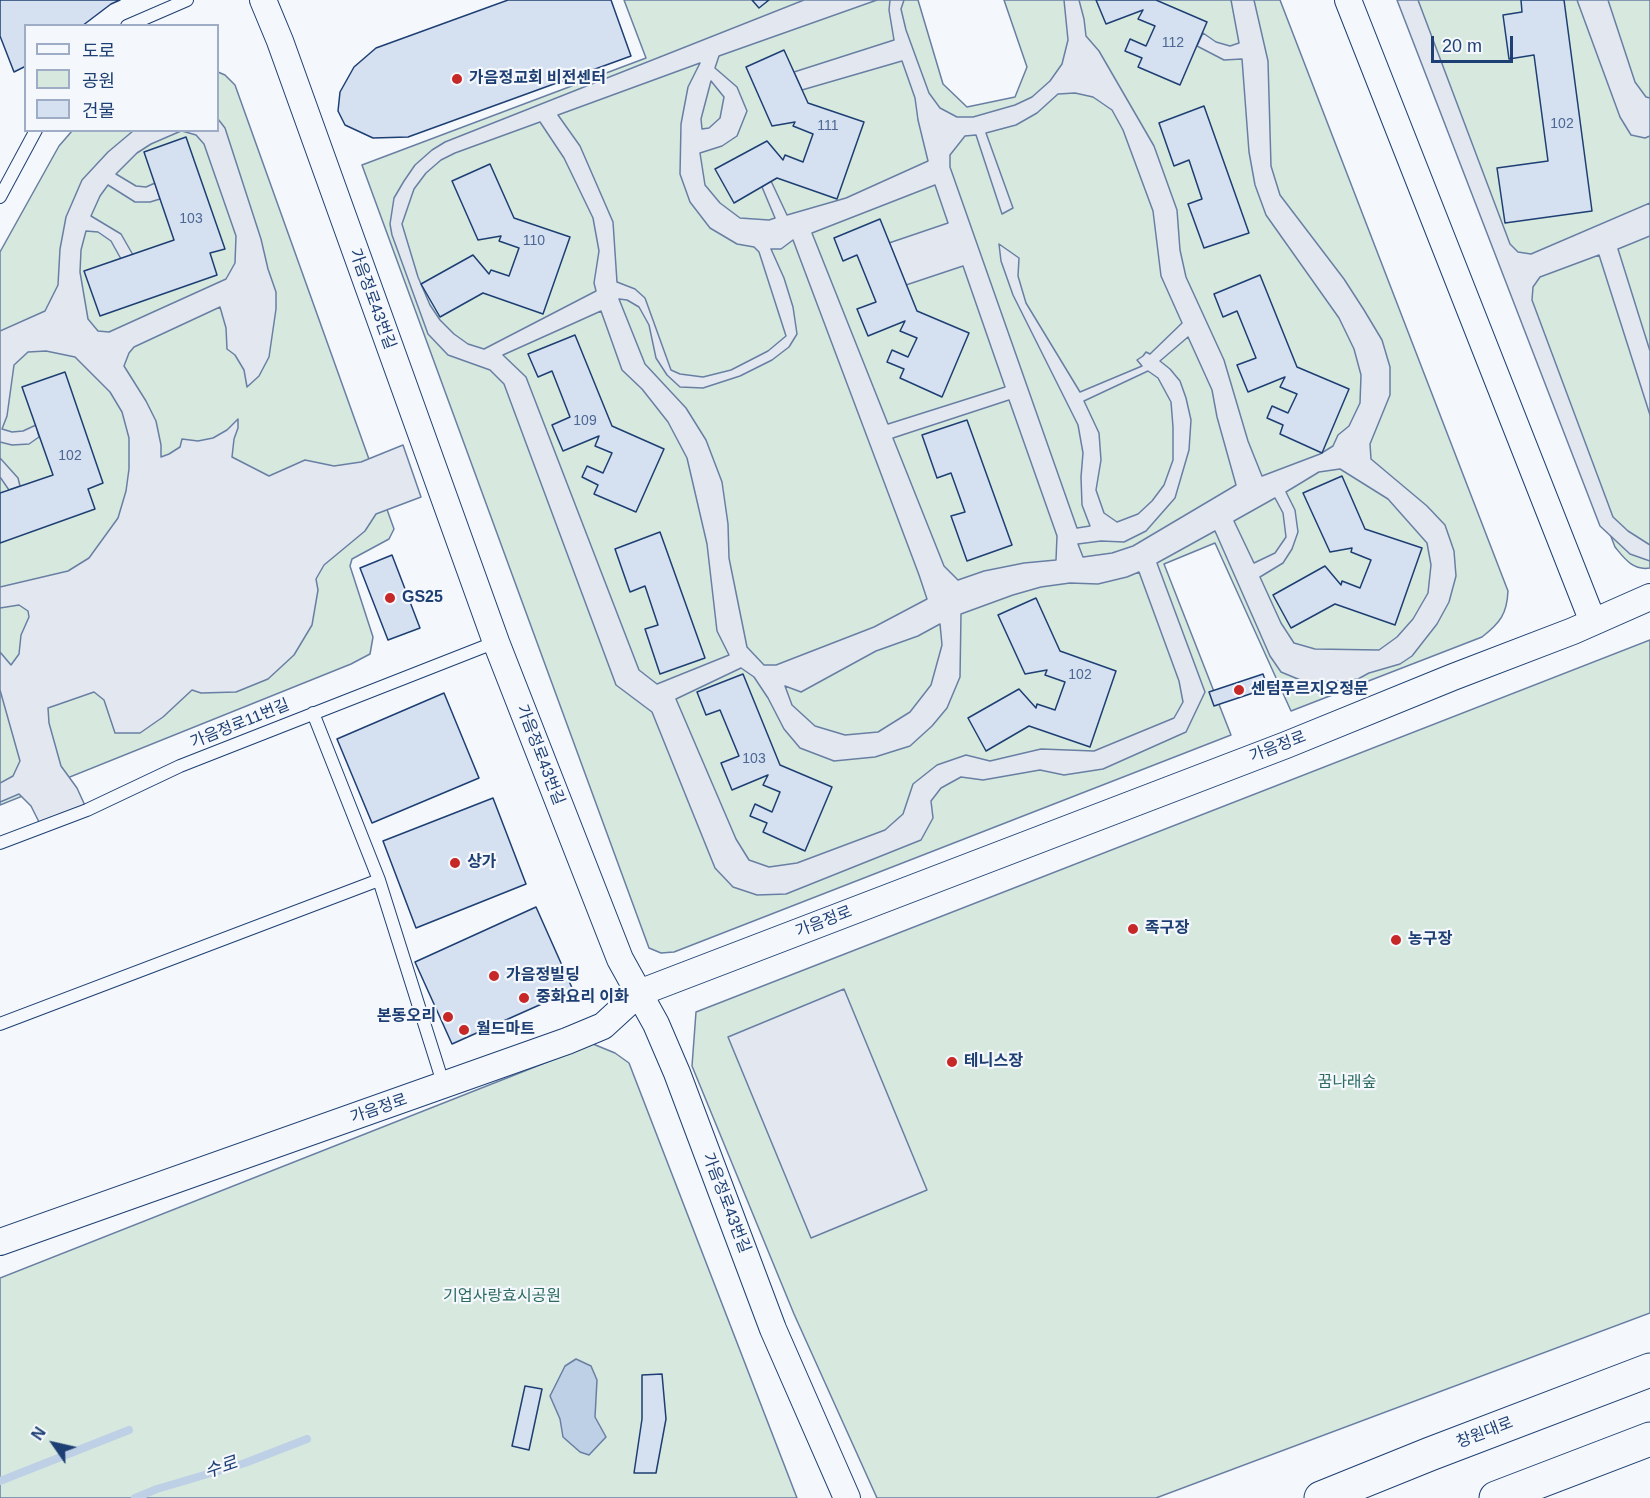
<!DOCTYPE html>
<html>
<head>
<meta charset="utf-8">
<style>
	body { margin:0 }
	#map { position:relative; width:1650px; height:1498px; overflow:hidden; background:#f4f7fb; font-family:Helvetica,"Noto Sans KR",sans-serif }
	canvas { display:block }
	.legend { position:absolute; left:24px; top:24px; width:195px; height:108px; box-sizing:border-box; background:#f4f7fb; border:2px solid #9eadc5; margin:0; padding:8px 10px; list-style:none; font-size:18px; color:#1d3f73 }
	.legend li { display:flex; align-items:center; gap:12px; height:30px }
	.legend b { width:30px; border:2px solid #9eadc5 }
	.north { position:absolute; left:24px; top:1414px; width:60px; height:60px; -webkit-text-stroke:4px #f4f7fb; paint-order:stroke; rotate:304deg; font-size:16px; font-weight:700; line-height:24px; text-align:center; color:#1d3f73 }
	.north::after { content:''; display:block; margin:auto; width:21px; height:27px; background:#1d3f73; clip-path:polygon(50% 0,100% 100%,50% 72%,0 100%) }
	.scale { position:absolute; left:1431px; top:36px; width:82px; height:27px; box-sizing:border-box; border:3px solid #1d3f73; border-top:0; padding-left:8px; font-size:18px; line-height:21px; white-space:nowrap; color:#1d3f73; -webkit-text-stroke:4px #f4f7fb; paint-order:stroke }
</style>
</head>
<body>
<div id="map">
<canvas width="1650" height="1498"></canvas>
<ul class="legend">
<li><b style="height:8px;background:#f4f7fb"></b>도로</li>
<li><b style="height:16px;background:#d7e8df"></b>공원</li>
<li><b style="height:16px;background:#d5e0f0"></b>건물</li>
</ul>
<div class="north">N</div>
<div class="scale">20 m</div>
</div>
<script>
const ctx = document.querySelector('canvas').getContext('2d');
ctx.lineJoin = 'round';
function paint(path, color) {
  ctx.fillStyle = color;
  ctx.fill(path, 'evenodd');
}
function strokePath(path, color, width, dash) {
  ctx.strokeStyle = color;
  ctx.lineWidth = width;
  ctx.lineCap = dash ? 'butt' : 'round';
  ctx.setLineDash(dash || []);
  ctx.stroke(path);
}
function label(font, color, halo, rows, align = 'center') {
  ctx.font = font + ' Helvetica,"Noto Sans KR",sans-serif';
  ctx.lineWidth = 4.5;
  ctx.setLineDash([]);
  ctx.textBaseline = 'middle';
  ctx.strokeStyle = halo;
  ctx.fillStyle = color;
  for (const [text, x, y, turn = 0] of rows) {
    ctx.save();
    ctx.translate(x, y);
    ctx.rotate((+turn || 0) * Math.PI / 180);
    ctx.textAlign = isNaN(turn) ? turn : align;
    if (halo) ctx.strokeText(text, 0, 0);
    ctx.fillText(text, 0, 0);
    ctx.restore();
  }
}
const green = new Path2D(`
	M624,0h294l25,84 24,23 48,-10 12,-30 -23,-67h276l228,591c-1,23 -8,32 -26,46l-191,74 -76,-168 -51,21 67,171 -557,217 -13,1 -12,-5 -287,-783 284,-107z
	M1407,0h243v568c-17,3 -26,-10 -35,-21z
	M218,72l7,3 10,10 159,444 -5,10 -37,20 -2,7 23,71 -3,17 -19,10 -351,141v-553l59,-106 13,-15 146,-1z
	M1650,640v673l-494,185h-279l-83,-184 -102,-248 4,-54z
	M593,1044l22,9 14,10 168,435h-797v-220z`);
const parking = new Path2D(`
	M804,0h73l-158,56 -4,12 22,19 10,24 -10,25 -15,10 -22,7 5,32 15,18 20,15 29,2 6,-2 -13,-31 9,-6 16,34 59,-17 82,-37 -10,-41 -3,-22 -13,-37 -100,29 -8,-18 100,-32 -5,-30 1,-10h14l-3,9 5,21 23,63 11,15 17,9h16l42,-12 17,-8 18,-16 12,-17 6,-24 -4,-40h15l5,19 2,17 13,15 55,95 23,64 3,40 6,27 38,83 24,81 14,35 58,-22 13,-8 5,-11 11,-9 11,-23 1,-28 -7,-26 -15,-31 -73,-103 -11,-30 -6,-33 -7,-93 -18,1 -27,-14 6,-13 13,9 14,4 9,-3 -8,-43h23l14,61 3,105 9,29 64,84 20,31 18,30 8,27v28l-20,49 1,15 56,47 18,19 9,26 2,25 -7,26 -12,22 -25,32 -12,8 -31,9 -11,6 -48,5 -29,-12 -11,-16 -55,-125 -58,32 48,129 -19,40 -83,37 -39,6 -24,-5 -57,10 -22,-3 -20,11 -10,13 2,17 -12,22 -135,54 -29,1 -24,-8 -18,-19 -63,-156 -36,-27 -112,-301 -14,-14 -42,-15 -20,-21 -36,-99 -2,-11 4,-26 10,-17 11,-16 17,-15 13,-8zM700,63l-12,24 -7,37 -1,50 10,28 20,26 27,16 17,3 5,5 27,84 -18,15 -37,19 -28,7 -23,-3 -9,-4 -26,-72 -10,-9 -18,-7 -4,-60 -33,-76 -22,-31zM711,81l13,16 -4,21 -11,10 -7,1 -1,-10zM1075,93l18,4 19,13 11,20 30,81 8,65 21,47 -32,31 -4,-2 -3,4 -6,4 5,6 -62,26 -54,-89 -8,-27 1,-18 -20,-14 2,17 12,34 65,130 5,28 -2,24 1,28 8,21 -13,2 -127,-361v-12l15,-19 11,-1 26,79 11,-6 -27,-75 30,-8 21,-12 21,-19zM540,122l24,36 29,60 6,33 -5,32 2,8 -112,58 -16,-5 -14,-10 -14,-14 -10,-15 -12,-28 -16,-53 12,-35 12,-16 15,-13 14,-7zM935,185l13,38 -59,20 17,42 57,-19 42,121 -117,37 -76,-191zM793,240l126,335 8,24 -53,28 -98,38h-12l-17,-18 -18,-89 -1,-34 -6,-42 -16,-42 -20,-32 -41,-44 -26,-65 8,1 12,7 10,18 7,33 11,17 13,12 23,1 37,-12 32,-16 17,-13 8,-13 -4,-27 -9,-29 -13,-29h10zM601,311l21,59 20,19 26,33 19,36 20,86 10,87 12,24 -72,29 -18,-14 -113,-293 -23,-22zM1188,337l24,53 5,27 19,68 -103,61 -21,7 -29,4 -5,-13 23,-3 23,1 22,-11 29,-33 14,-48 2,-30 -5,-22 -6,-17 -10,-12 -10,-8zM1148,371l10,7 13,24 2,25v33l-9,25 -12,16 -14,13 -21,8 -13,-9 -8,-23 5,-30 -2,-27 -15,-32zM1009,400l48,136 -1,24 -32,3 -40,8 -26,9 -14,-14 -51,-128zM1340,469l48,30 39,44 4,22 -3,28 -15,26 -16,18 -18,13 -64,-1 -21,-6 -13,-20 -21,-46 23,-14 9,-14 6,-17 -3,-22 -9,-18 33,-20zM1275,498l8,15 3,24 -11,16 -21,10 -20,-42zM1139,572l40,109 4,21 -9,16 -80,33 -53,-2 -51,12 -24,-6 -29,10 -24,19 -10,30 -18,16 -88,33 -28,4 -20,-7 -13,-21 -60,-140 65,-31 13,9 14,21 16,31 16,19 34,13 41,-4 35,-11 22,-20 15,-18 13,-31 1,-63 52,-19 28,-8 29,-4 28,1 29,-7zM940,624l2,21 -11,40 -21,27 -32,20 -33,3 -30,-9 -23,-21 -7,-19 16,6 75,-41 42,-15z
	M1397,0h21l92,244 8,8 13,2 119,-51v33l-32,13 32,102v64l-51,-160 -59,22 -7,10 -1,13 81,217 15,14 22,14v16l-20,-7 -30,-28z
	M1577,0h31l27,82 11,15 4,1v38l-5,2 -14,-3 -11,-18z
	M218,119l7,9 36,111 7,30 8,23v17l-7,48 -10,19 -12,11 -3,-17 -9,-15 -8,-6 -1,-21 -6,-21 -86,40 -5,6 -5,13 22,35 10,20 5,24v12l8,-3 11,-7 2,-8 16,2 15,-3 14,-8 11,-11v9l-4,11 -2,18 37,19 36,-16 29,6 27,-4 42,-17 18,52 -45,17 -11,17 -41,34 -8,14 2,11 -6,35 -18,30 -26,24 -32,13 -35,1 -9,-3 -29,27 -23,16h-25l-11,-33 -10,-8 -46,16 1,15 12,43 16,22 10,22 -45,18 -11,-22 -12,-12 -19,8v-19l13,-7 7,-15 -20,-71v-38l11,13 8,-11 2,-19 8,-18 -1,-6 -9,-6 -19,3v-21l68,-16 21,-13 29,-40 8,-27 3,-22v-31l-7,-26 -12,-20 -35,-35 -29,-6 -18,1 -14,13 -7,51 -5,13 10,3 11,-1 13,-6 3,12 -10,7 -17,1 -12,-3v-111l45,-20 13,-26 2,-36 6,-32 16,-37 26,-28 25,-21h48l-30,13 -14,9 -21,21 20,12 10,1 9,-4 5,16 -10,3h-15l-27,-17 -8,11 -9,20 30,18 12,21 -12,4 -10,-18 -13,-9 -12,-1 -5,19 -1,22 8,47 10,12 11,1 117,-53 9,-16 1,-27 -32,-92 -8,-9 -14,-4 36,-1z
	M0,458l18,20 2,8 -11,4 -9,-13z
	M844,989l83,201 -116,48 -83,-201z`);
const water = new Path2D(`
	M576,1359l15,7 6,14 -2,37 11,20 -17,18 -9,-3 -17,-15 -3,-18 -10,-23 15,-30z`);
const stream = new Path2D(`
	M0,1481l129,-51
	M135,1498l22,-9 88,-26 62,-24`);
const building = new Path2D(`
	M0,0h120l-9,4 -29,22h-56v40l-12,6 -14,-36z
	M508,0h103l20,56 -223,81 -35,1 -28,-13 -7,-14 2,-19 14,-25 22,-19z
	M752,0h17l-10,8z
	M1096,0h60l51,22 -27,63 -42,-18 4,-9 -17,-7 5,-12 16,7 9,-20 -17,-7 5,-9 -37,14z
	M1521,0h43l28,211 -87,12 -8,-55 51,-7 -14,-106 -25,4 -6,-44 19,-3z
	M784,50l24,53 56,19 -27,77 -60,-21 -43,25 -19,-34 52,-28 16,19 2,-5 18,7 10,-28 -20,-8 2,-4 -23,4 -26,-59z
	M1204,106l45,127 -45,15 -16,-44 14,-5 -13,-39 -15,6 -15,-43z
	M186,137l39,112 -15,4 7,22 -117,41 -16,-45 90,-31 -30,-88z
	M490,164l24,54 56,19 -27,77 -60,-21 -43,24 -19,-33 52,-29 16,19 2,-4 18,6 10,-28 -20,-7 2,-5 -23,4 -26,-59z
	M880,219l37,92 52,22 -27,64 -42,-19 4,-9 -17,-7 5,-12 16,7 9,-19 -17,-7 5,-10 -37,15 -11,-27 19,-7 -19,-47 -14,6 -9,-23z
	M1260,275l37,92 52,22 -27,64 -42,-19 3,-9 -16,-7 5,-12 16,7 9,-19 -17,-7 5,-10 -37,15 -11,-27 19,-7 -19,-47 -14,6 -9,-23z
	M575,335l37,91 52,23 -28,63 -42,-18 4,-9 -16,-8 5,-11 16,7 9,-20 -17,-7 4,-10 -36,15 -11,-26 18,-8 -18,-46 -14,6 -10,-23z
	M65,372l38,111 -15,6 7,20 -95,34v-50l53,-18 -31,-88z
	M967,420l45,125 -45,16 -16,-45 14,-4 -14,-39 -14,5 -15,-43z
	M1342,476l23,53 57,19 -27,77 -60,-21 -44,24 -18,-33 52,-29 16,19 1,-4 18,7 11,-28 -20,-8 1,-4 -22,4 -27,-59z
	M660,532l45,126 -45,16 -15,-45 13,-4 -13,-39 -15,6 -15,-43z
	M392,555l28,73 -32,12 -28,-72z
	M1036,598l24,53 56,20 -26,76 -61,-21 -43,25 -18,-33 51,-29 17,19 1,-4 18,6 10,-28 -20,-7 2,-5 -22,4 -27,-59z
	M743,674l37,91 52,22 -27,64 -42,-19 4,-9 -17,-7 5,-12 17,8 8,-20 -17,-7 5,-10 -36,15 -11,-27 18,-7 -19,-46 -14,5 -9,-23z
	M1263,674l5,14 -54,18 -5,-14z
	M444,693l35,85 -107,45 -35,-84z
	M493,798l33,86 -110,44 -33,-87z
	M536,907l37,83 -121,54 -37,-82z
	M662,1374l4,45 -10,54h-22l8,-54v-44z
	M525,1386l17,3 -13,61 -17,-4z`);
const service = new Path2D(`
	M127,26l60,-26
	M0,197l36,-67
	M313,713l66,167 65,206
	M0,843l87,-33 93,-44 316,-124
	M0,1024l379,-144`);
const minor = new Path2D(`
	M263,0l17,41 216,601 124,317 36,65 21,49 96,256 74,169
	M1348,0l245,622
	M0,1242l567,-201 36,-15 36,-33 647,-248 167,-68 120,-46 77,-34`);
const primary = new Path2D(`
	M1321,1498l109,-44 220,-84
	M1496,1498l154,-59`);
const markers = [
	[457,79,6,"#c62828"],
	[390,598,6,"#c62828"],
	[1239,690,6,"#c62828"],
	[455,863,6,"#c62828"],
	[1133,929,6,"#c62828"],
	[1396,940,6,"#c62828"],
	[494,976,6,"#c62828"],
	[524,998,6,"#c62828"],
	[448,1017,6,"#c62828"],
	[464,1030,6,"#c62828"],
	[952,1062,6,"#c62828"]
];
const numberNames = [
	["112",1173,43],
	["102",1562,124],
	["111",828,126],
	["103",191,219],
	["110",534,241],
	["109",585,421],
	["102",70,456],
	["102",1080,675],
	["103",754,759]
];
const poiNames = [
	["가음정교회 비전센터",469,79],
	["GS25",402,598],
	["센텀푸르지오정문",1251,690],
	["상가",467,863],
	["족구장",1145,929],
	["농구장",1408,940],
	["가음정빌딩",506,976],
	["중화요리 이화",536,998],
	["본동오리",436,1017,"right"],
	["월드마트",476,1030],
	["테니스장",964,1062]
];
const streetNames = [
	["가음정로43번길",372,299,70],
	["가음정로11번길",240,724,-22],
	["가음정로",1278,747,-21],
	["가음정로43번길",540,755,69],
	["가음정로",824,922,-21],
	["가음정로",379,1109,-19],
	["가음정로43번길",726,1203,69],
	["창원대로",1485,1433,-21]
];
const parkNames = [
	["꿈나래숲",1347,1083],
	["기업사랑효시공원",502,1297]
];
const waterNames = [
	["수로",221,1468,-19]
];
paint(green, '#d7e8df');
strokePath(green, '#687fa3', 1.5);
paint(parking, '#e3e8f0');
strokePath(parking, '#687fa3', 1.5);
paint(water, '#bed0e5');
strokePath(water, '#687fa3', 1.5);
strokePath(stream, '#bed0e5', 8);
paint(building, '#d5e0f0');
strokePath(building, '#1d3f73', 1.5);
strokePath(service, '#1d3f73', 14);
strokePath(minor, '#1d3f73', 28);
strokePath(primary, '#1d3f73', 35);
strokePath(service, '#f4f7fb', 12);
strokePath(minor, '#f4f7fb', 26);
strokePath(primary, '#f4f7fb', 33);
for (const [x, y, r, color] of markers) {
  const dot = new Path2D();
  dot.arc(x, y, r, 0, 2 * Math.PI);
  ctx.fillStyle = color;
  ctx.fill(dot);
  strokePath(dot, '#f4f7fb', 2);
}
label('14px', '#4b6792', null, numberNames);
label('bold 16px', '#1d3f73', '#f4f7fb', poiNames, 'left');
label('16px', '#1d3f73', '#f4f7fb', streetNames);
label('16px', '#2c6c60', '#f4f7fb', parkNames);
label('italic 18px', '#1d3f73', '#f4f7fb', waterNames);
</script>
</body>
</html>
